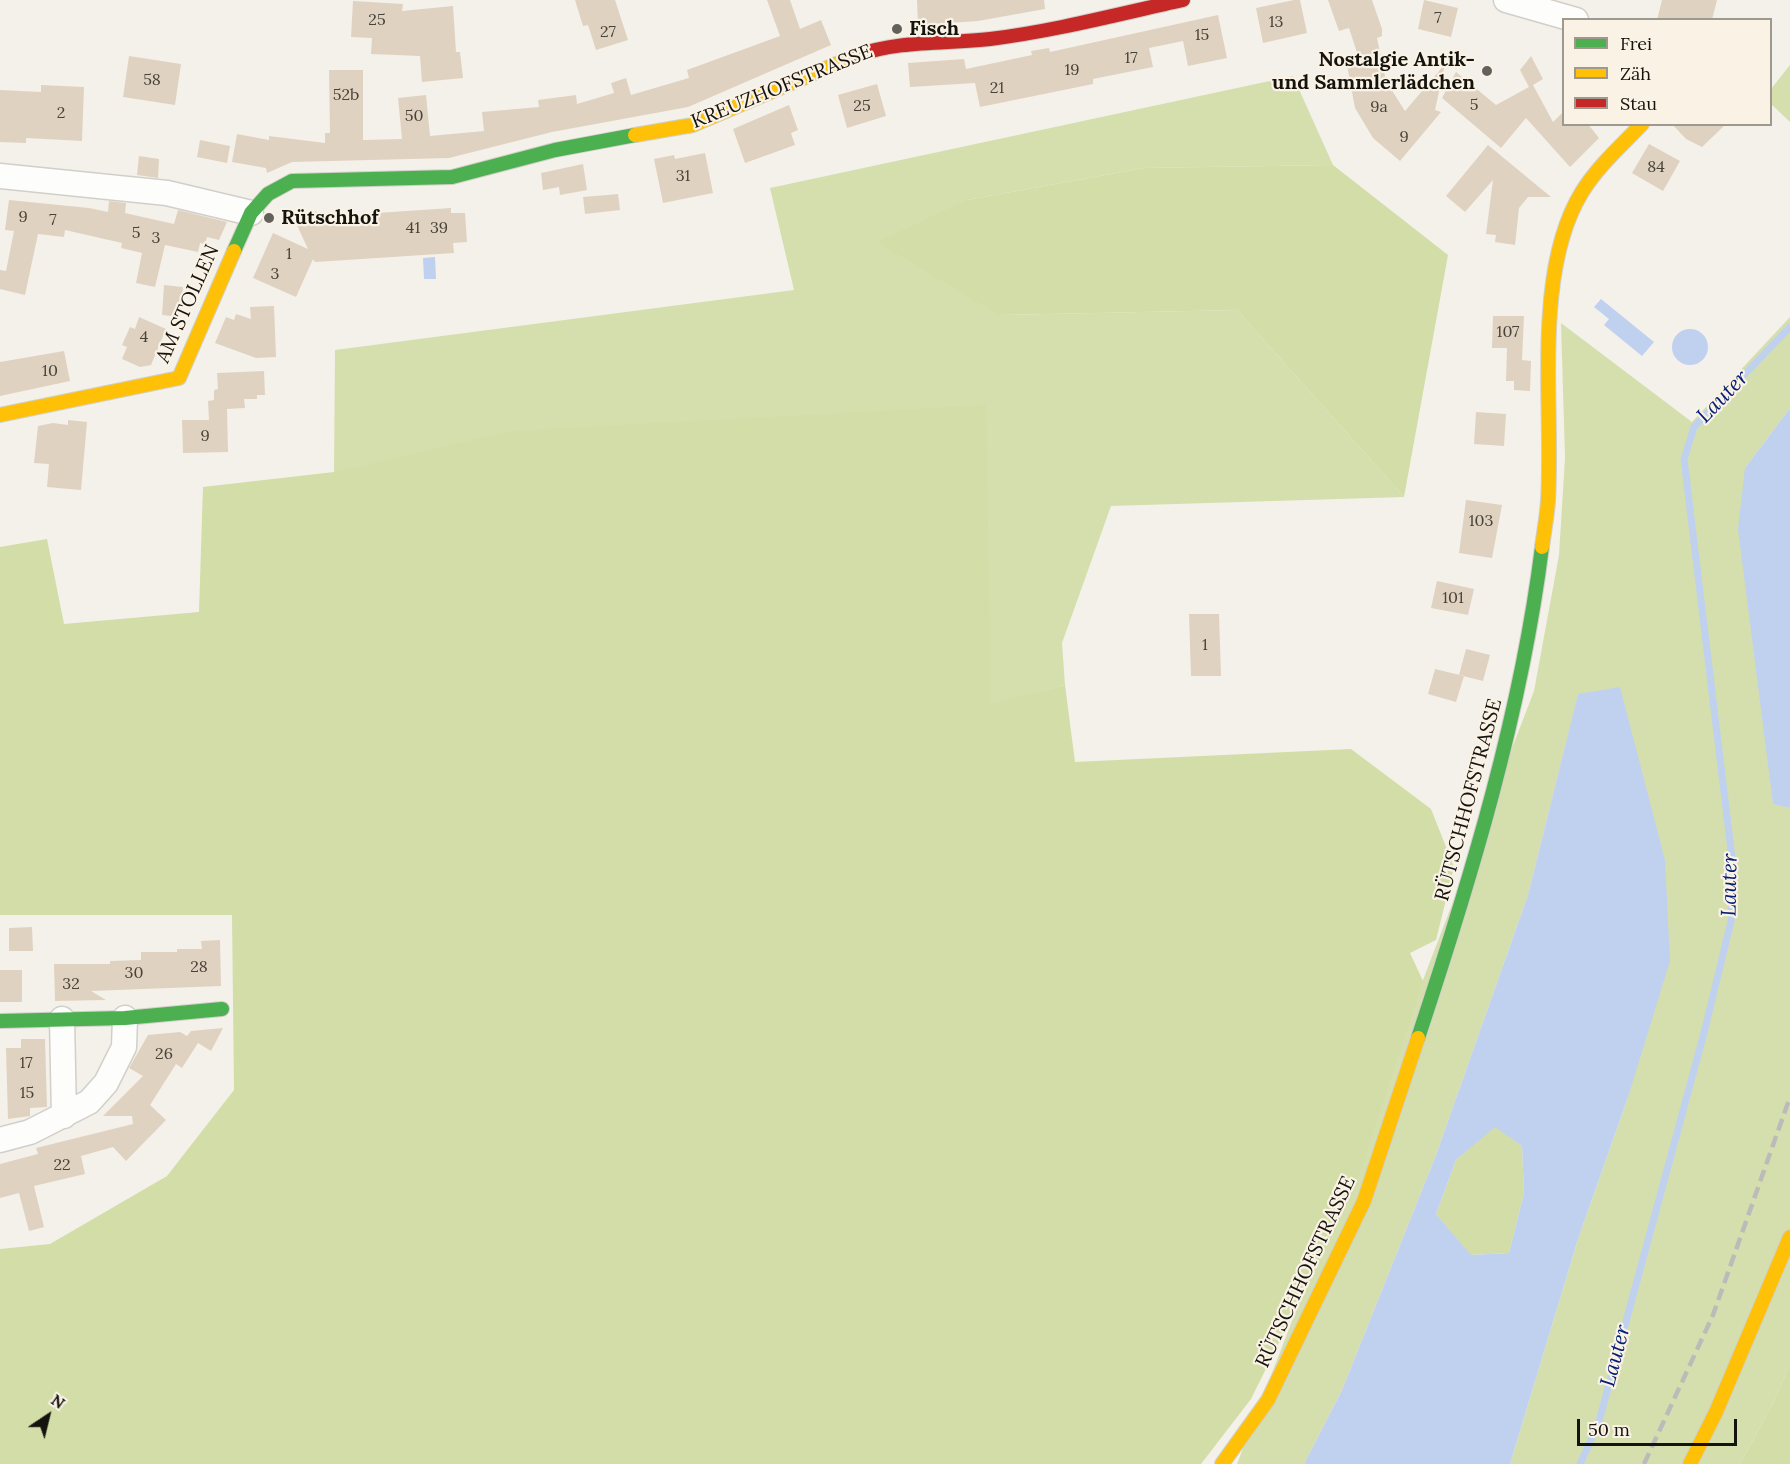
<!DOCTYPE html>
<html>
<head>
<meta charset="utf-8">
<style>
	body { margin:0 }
	#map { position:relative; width:1790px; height:1464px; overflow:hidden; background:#f4f1ea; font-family:Lora,serif }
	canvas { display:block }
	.legend { position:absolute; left:1562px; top:18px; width:210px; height:108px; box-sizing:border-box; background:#f9f2e5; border:2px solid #9e998f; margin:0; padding:8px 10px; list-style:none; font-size:18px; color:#15130e }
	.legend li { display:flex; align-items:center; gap:12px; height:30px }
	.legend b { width:30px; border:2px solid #9e998f }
	.north { position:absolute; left:18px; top:1386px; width:60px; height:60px; -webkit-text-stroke:4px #f9f2e5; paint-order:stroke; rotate:35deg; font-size:16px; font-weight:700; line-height:24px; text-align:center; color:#15130e }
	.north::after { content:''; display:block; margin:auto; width:21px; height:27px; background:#15130e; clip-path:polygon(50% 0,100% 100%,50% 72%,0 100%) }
	.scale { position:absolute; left:1577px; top:1419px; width:160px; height:27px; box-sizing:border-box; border:3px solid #15130e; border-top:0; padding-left:8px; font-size:18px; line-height:21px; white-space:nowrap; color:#15130e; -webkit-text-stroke:4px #f9f2e5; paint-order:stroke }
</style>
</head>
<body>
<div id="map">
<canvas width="1790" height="1464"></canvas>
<ul class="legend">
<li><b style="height:8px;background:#4caf50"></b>Frei</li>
<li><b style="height:8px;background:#ffc107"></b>Zäh</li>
<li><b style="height:8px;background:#c62828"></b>Stau</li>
</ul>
<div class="north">N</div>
<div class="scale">50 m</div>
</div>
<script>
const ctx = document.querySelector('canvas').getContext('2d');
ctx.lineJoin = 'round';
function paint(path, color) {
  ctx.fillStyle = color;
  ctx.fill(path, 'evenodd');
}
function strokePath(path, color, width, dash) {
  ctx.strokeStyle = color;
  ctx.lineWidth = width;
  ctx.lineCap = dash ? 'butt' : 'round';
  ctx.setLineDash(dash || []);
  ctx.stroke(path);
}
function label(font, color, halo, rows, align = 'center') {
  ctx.font = font + ' Lora,serif';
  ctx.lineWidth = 4.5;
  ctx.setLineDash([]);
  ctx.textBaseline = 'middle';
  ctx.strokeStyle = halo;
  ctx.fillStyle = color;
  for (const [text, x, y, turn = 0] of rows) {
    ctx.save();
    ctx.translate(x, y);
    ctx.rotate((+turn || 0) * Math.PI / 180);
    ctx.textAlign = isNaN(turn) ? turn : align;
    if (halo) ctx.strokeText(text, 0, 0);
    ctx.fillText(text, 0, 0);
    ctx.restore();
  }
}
const green = new Path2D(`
	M1790,65v57l-20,-19 1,-14z
	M1293,76l40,89 -189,3 -177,32 32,115 238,-5 167,187 -293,9 -49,137 3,42 -74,20 -657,-233 1,-122 459,-60 -24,-102z
	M1790,317v91l-45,60 28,335 17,5v556l-15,35 -35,65h-230l68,-225 50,-142 -50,-402 -50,200 -92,260 -94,235 -38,74h-67l297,-773 25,-136 6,-97 -4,-135 131,99z`);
const forest = new Path2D(`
	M1333,165l115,90 -44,242 -167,-187 -238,5 -122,-73 90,-42 177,-32z
	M986,405l5,299 74,-19 10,77 276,-13 80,60 23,58 -18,73 -26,13 13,28 -70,212 -102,206 -50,65h-1201v-215l50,-5 117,-68 67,-86 -2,-175h-232v-368l47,-8 17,85 135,-12 4,-125 131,-15 177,-41z
	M1495,1126l27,20 2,47 -15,60 -39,2 -34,-41 20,-54z
	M1790,1364v100h-50l35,-65z`);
const water = new Path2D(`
	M435,257l1,22h-12l-1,-21z
	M1601,299l53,43 -12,14 -38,-31 5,-6 -15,-12z
	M1672 347a18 18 0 1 1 36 0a18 18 0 1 1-36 0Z
	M1790,408v400l-17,-4 -35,-275 7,-61z
	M1620,687l45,173 5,101 -42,136 -50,142 -68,225h-206l38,-74 94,-235 92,-260 50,-201zM1495,1127l27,19 2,47 -15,60 -38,2 -35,-41 20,-54z`);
const stream = new Path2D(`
	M1580,1464l18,-39 106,-392 27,-112 3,-46 -50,-416 10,-32 96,-100`);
const building = new Path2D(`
	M575,0h40l13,40 -32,10 -8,-25 -5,1z
	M767,0h23l10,29 21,-9 10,25 -143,62 -136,25 -103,26 -157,4 -25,11 -1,-5 -34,-6 5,-28 32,6v-4l56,7v-10h5l-1,-63h34v70l39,-1 -4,-41 28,-3 4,41 54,-5 -2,-19 57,-5 -1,-7 38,-5 1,9 37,-11 -3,-10 15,-5 5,17 58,-17 -2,-8 93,-34z
	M917,0h127l1,9 -67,12 -60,4z
	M1294,0h6l7,33 -44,10 -7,-35z
	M1328,0h44l10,29v7l-5,2 9,43 19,30 40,-47 -10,46 6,2 -41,49 -27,-23 -18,-30 -8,-43 13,-3 -11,-34 -10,3z
	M1424,0l34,8 -7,29 -33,-8z
	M1662,0h55l-5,20h-55z
	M353,1l50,3 -1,7 51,-5 3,46h4l3,26 -41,4 -2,-26 -49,-2 1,-16 -21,-1z
	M1218,15l9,43 -39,8 -5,-25 -34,7 4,19 -60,12v5l-113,23 -5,-24 -65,4 -2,-24 56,-4 2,10 66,-14 -1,-4 18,-3 1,4z
	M129,56l52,8 -6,41 -52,-8z
	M1531,56l12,23 -10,6 20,37 10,-10v12h25l11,14 -29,29 -44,-49 -25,30 -59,-50 14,-26 40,33 33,-18 -9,-17z
	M877,84l9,32 -39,12 -9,-33z
	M41,85l43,2 -2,54 -56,-3v5l-26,-1v-52l41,2z
	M789,105l9,25 -7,3 4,12 -50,18 -12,-34z
	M1672,124h54l-24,23 -16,-8z
	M200,140l30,6 -3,17 -30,-6z
	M1649,144l31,17 -17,30 -31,-18z
	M1488,145l63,52h-23l-9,11 -4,37 -20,-3 1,-7 -10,-1 7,-54 -28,32 -19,-16z
	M705,153l8,40 -50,10 -9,-44 20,-4 1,4z
	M139,156l20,3 -1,19 -21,-3z
	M583,164l4,26 -27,5 -1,-8 -16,3 -2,-17z
	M618,194l2,16 -35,4 -2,-17z
	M9,200l80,8 19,4 1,-11 17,2 -1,10 49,11 4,-14 49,12 -8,18 -12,-3 -2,7 -5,-1 -2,9 -33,-7 -10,42 -19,-4 6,-30 -21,-5 1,-5 -57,-13 -1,7 -26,-3 -13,61 -25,-6v-19l6,1 8,-40 -9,-1z
	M451,208v5h14l2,29 -14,1 1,10 -139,9 -2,-3 -17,38 -43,-19 20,-45 35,16 -13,-28 21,-10 2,6z
	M164,285l19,2 -3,30 -18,-2z
	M274,306l2,51 -20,1 -41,-15 11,-26 8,3 2,-6 15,5 -1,-12z
	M1493,316h31l-2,44 9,1 -1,30 -16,-1v-9h-8l1,-33h-15z
	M139,317l27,12 -15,36 -11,2 -18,-8 5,-12 -5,-2 8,-18 5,2z
	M64,351l6,30 -70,15v-34z
	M264,371l1,24h-8v4h-13l1,9 -18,1 1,43 -45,1 -1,-33h27l-1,-19 6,-1v-10l4,-1 -1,-16z
	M1476,412l30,2 -2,32 -30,-2z
	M68,420l19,2 -6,68 -34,-3 2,-23 -15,-1 4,-37 15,-3 15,2z
	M1466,500l36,5 -10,53 -33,-5z
	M1437,581l37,8 -6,26 -37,-7z
	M1189,614h30l2,62h-30z
	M1466,649l24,6 -7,26 -24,-6z
	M1435,669l29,7 -8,26 -28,-8z
	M32,927l1,24h-24v-23z
	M220,940l1,46 -130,5 15,9 -51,1 -1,-37h56v-3l31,-1v-8h36v-3h25l-1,-8z
	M0,970h22v32h-22z
	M223,1028l-12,23 -13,-8 -16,25 -6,-4 -26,41 16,15 -40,41 -13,-14 -32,9 4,18 -51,12 10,41 -15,4 -10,-38 -19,5v-34l38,-10 -2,-6 97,-24 -1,-8h-29l40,-40 -14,-8 19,-33 32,-3 7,4 4,-5z
	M21,1039h24l2,68 -17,1v8l-22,3 -2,-71h15z`);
const street = new Path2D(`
	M1506,0l70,20
	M0,176l167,17 84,20
	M62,1019l2,97
	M0,1140l30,-8 59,-30 17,-19 18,-36 1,-29`);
const fast = new Path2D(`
	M234,251l17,-38 17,-19 24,-13 160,-4 103,-27 80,-15
	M0,1021l125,-3 97,-9
	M1418,1038c53,-160 103,-324 124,-491`);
const slow = new Path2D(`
	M635,135l58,-10 162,-69
	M0,415l179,-37 55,-127
	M1542,547c2,-15 5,-31 6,-46 6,-92 -16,-228 34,-309 16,-26 39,-46 60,-68
	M1222,1464l46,-64 96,-199 54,-163
	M1690,1464l26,-52 74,-175`);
const jam = new Path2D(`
	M855,56c44,-16 90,-12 135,-17 65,-8 129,-25 193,-39`);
const rail = new Path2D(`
	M1644,1464l69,-149 77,-218`);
const markers = [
	[897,29,6,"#63615b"],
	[1487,71,6,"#63615b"],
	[269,218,6,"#63615b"]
];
const numberNames = [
	["7",1438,18],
	["25",377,20],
	["13",1276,22],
	["27",608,32],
	["15",1202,35],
	["17",1131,58],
	["19",1072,70],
	["58",152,80],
	["21",997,88],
	["52b",346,95],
	["5",1474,105],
	["25",862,106],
	["9a",1379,107],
	["2",61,113],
	["50",414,116],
	["9",1404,137],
	["84",1656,167],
	["31",683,176],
	["9",23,217],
	["7",53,220],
	["41",413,228],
	["39",439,228],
	["5",136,233],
	["3",156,238],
	["1",289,254],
	["3",275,274],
	["107",1508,332],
	["4",144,337],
	["10",50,371],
	["9",205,436],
	["103",1481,521],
	["101",1453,598],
	["1",1205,645],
	["28",199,967],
	["30",134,973],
	["32",71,984],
	["26",164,1054],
	["17",26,1063],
	["15",27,1093],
	["22",62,1165]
];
const poiNames = [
	["Fisch",909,29],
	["Nostalgie Antik-",1475,60,"right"],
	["und Sammlerlädchen",1475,83,"right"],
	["Rütschhof",281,218]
];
const streetNames = [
	["KREUZHOFSTRASSE",782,87,-22],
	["AM STOLLEN",188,304,-66],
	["RÜTSCHHOFSTRASSE",1469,800,-75],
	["RÜTSCHHOFSTRASSE",1306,1272,-65]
];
const waterNames = [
	["Lauter",1723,397,-46],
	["Lauter",1730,885,-89],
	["Lauter",1616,1356,-75]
];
paint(green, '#d5dfae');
paint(forest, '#d3dda7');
paint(water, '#c0d0ef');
strokePath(stream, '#c0d0ef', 7);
paint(building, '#e0d2c0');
strokePath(street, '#d1cfc9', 27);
strokePath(fast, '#d1cfc9', 16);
strokePath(slow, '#d1cfc9', 16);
strokePath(jam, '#d1cfc9', 16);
strokePath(street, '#fdfdfc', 24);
strokePath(fast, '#4caf50', 14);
strokePath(slow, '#ffc107', 14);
strokePath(jam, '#c62828', 14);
strokePath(rail, '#bdbbba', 4.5, [12, 6]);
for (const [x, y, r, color] of markers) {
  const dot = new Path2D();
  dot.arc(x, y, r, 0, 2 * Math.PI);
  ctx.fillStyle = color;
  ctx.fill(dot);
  strokePath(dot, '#f9f2e5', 2);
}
label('16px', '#48433a', null, numberNames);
label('bold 20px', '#15130e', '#f9f2e5', poiNames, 'left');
label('20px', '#15130e', '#f9f2e5', streetNames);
label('italic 21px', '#021d74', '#f9f2e5', waterNames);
</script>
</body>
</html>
